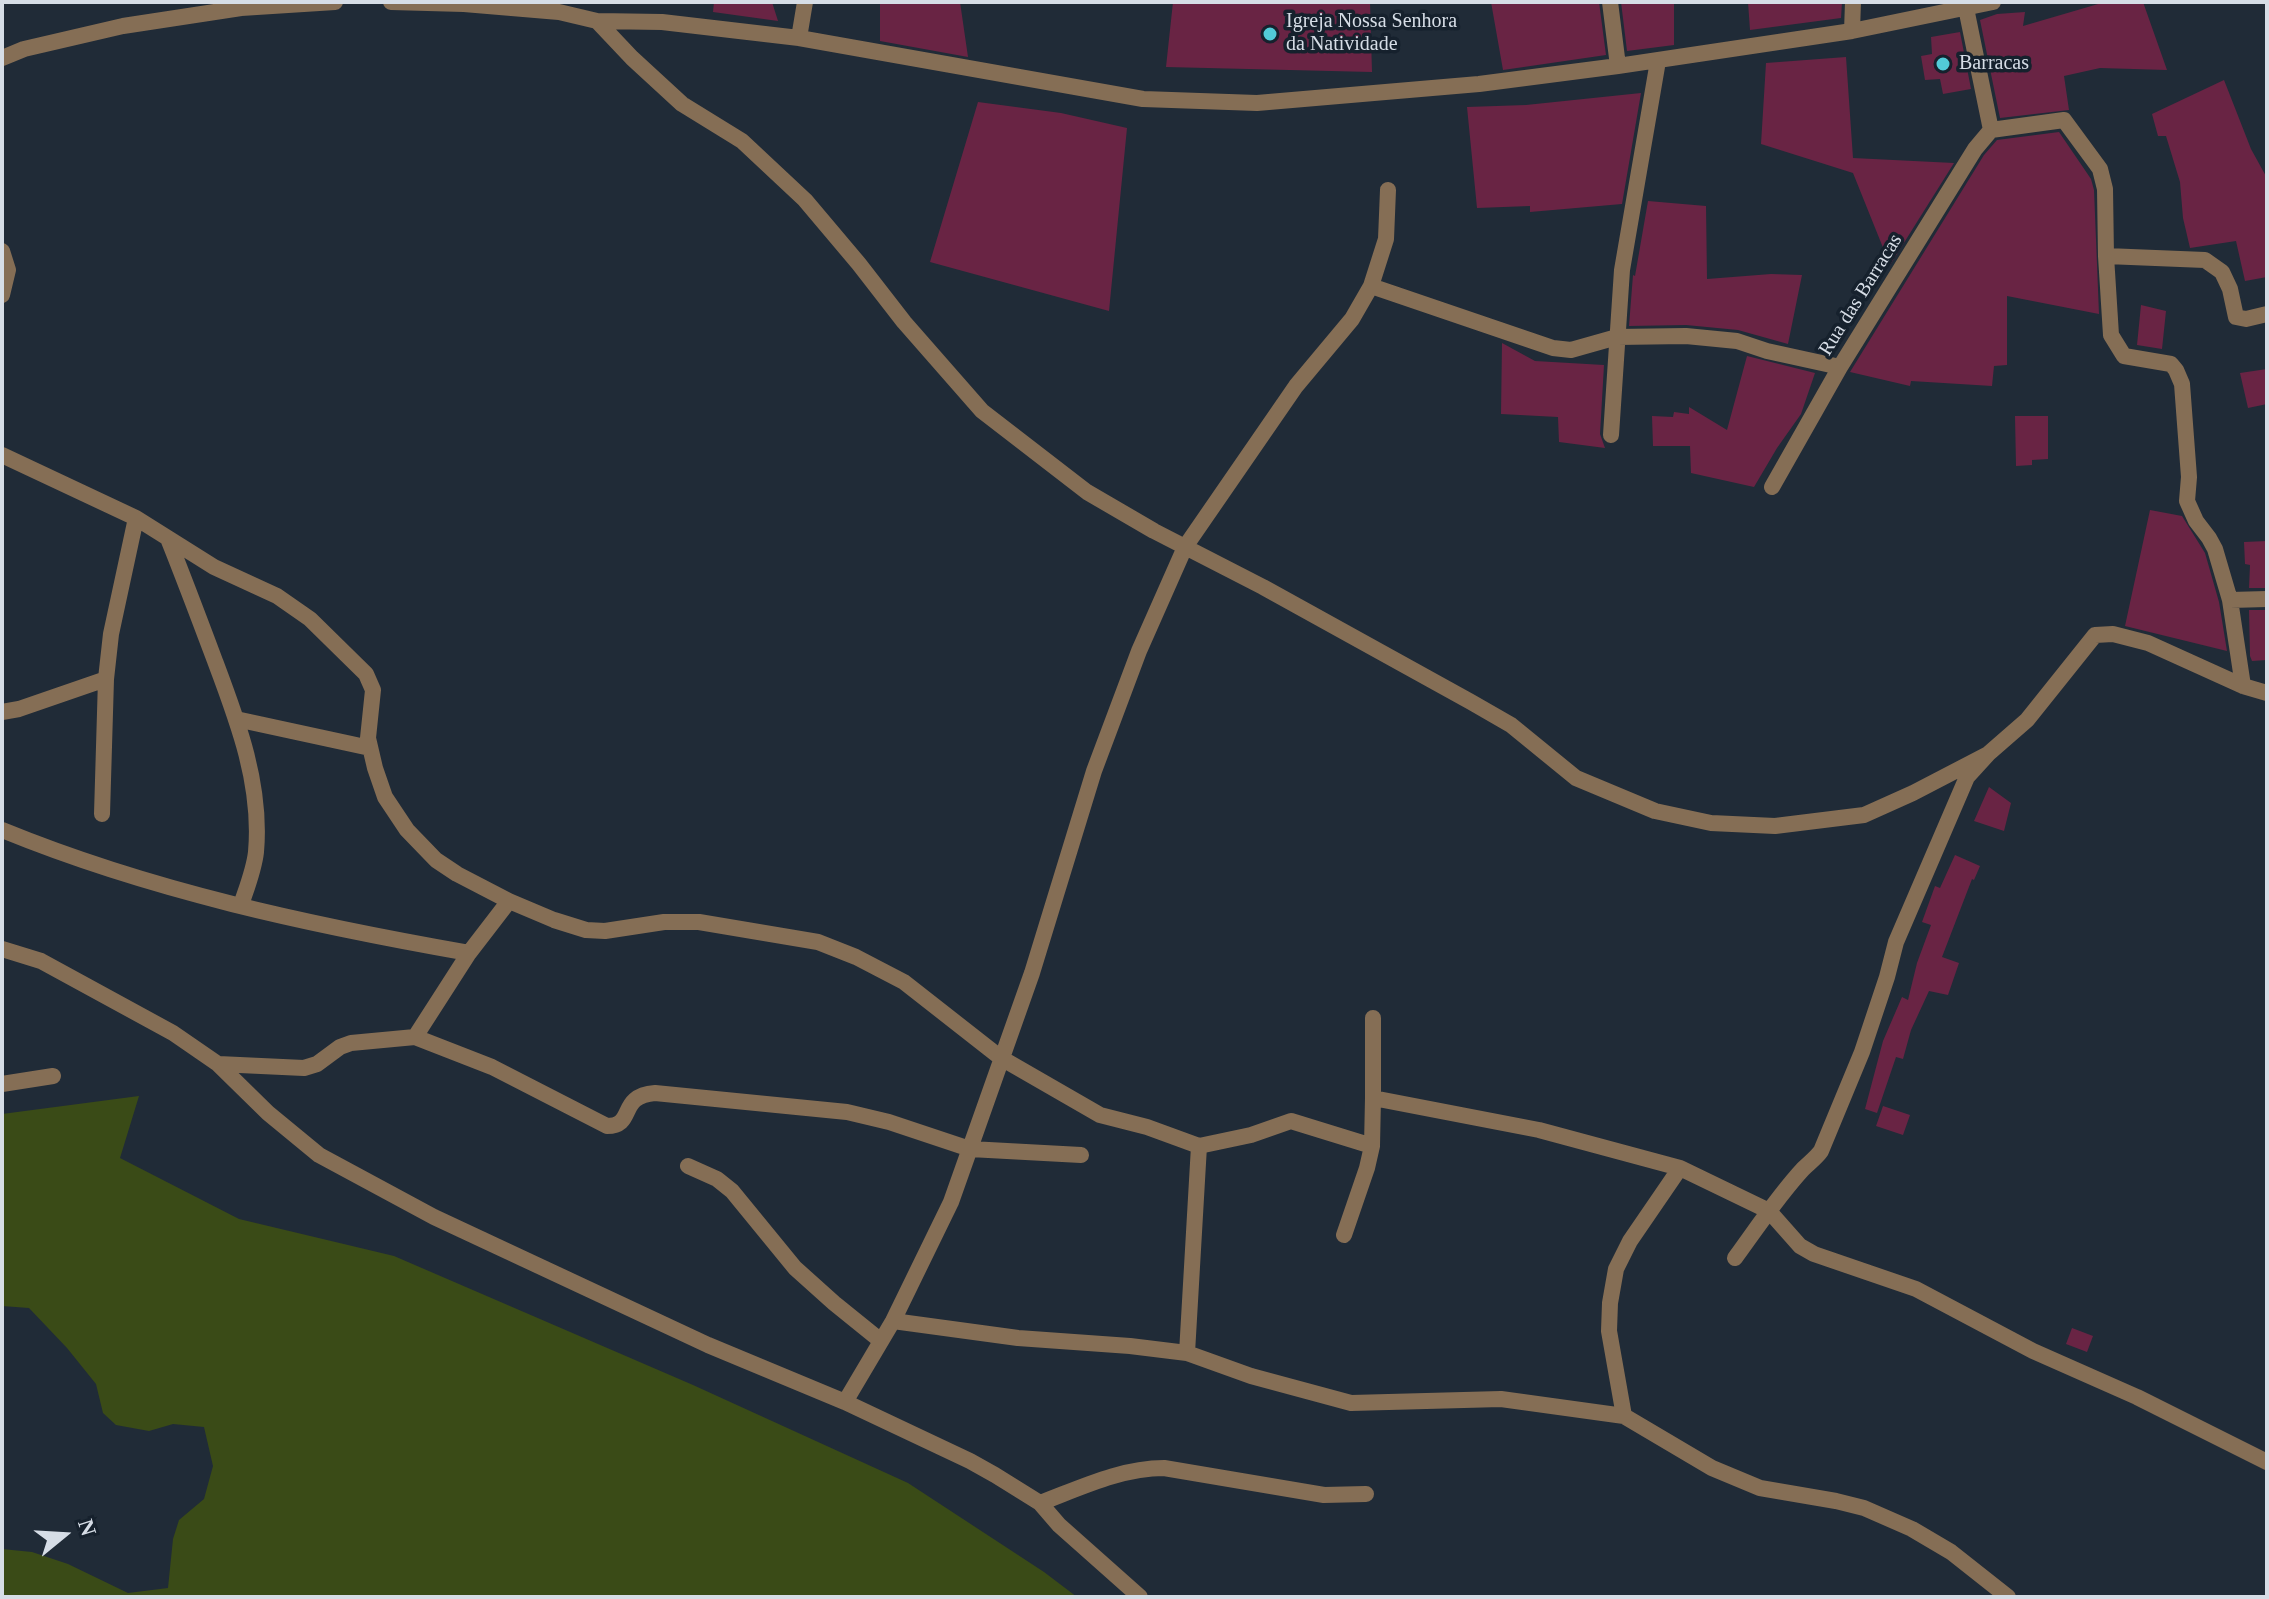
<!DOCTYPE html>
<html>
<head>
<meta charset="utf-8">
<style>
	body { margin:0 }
	#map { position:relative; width:2269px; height:1599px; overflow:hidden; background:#202b37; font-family:"Times New Roman",serif }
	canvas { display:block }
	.frame { position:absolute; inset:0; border:4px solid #d6dde6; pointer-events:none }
	.north { position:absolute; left:24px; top:1495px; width:80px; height:80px; -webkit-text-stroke:6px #16212d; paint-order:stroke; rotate:72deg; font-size:22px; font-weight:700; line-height:32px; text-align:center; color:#d6dde6 }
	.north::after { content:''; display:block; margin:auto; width:28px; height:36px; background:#d6dde6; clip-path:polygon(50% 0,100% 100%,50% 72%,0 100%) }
</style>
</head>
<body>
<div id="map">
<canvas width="2269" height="1599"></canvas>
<div class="frame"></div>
<div class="north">N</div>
</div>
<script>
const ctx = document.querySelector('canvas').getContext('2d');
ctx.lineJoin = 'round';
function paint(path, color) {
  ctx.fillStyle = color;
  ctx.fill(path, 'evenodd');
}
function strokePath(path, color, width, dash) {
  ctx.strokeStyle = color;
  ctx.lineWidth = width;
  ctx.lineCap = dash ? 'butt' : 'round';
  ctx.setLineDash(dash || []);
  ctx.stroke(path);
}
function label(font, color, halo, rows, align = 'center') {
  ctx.font = font + ' "Times New Roman",serif';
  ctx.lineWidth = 7;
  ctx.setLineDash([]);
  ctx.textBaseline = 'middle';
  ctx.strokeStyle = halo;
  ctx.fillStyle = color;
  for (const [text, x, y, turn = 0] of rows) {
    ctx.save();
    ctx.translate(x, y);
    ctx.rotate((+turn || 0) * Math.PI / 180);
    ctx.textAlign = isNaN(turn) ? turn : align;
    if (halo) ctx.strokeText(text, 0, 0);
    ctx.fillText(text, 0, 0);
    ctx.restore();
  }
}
const green = new Path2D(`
	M139,1096l-19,62 119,61 155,37 299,129 215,98 136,89 33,25h-1075v-48l30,3 36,12 60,29 40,-5 5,-49 6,-19 25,-21 9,-33 -9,-39 -31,-3 -24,7 -33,-6 -13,-12 -7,-29 -29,-36 -38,-40 -27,-2v-192z`);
const building = new Path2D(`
	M714,2h58l6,19 -65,-9z
	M880,2h80l8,55 -88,-16z
	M1173,2h197l2,70 -206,-5z
	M1491,2h108l7,53 -103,15z
	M1621,2h53v43l-47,6z
	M1748,2h94l-1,16 -91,12z
	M2105,2h38l24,68 -67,-2 -36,8 5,34 -69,8 -20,-98 17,-6 28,-2 -2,14z
	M1960,32l11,57 -28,5 -3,-15 -15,1 -4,-24 11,-2 -1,-17z
	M1846,57l7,101 101,5 -64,102 -37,-92 -92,-29 5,-81z
	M2224,80l27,69 16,29v99l-22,4 -9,-40 -46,7 -7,-30 -3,-36 -14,-46h-8l-6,-22z
	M1641,93l-19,111 -92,8v-6l-53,2 -10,-101 59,-2z
	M978,102l83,11 66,15 -18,183 -179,-49z
	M2059,132l32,47 3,11 5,124 -92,-18v69l-13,1 -2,20 -81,-5 -1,5 -60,-14 134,-217 13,-15z
	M1648,201l58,5 1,73 64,-5 31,1 -14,69 -50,-14 -52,-5 -57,1 4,-51 2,1z
	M2141,305l25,6 -4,38 -25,-4z
	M1502,343l33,18 69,4 -4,69 5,14 -46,-6 -1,-25 -57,-3z
	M1747,356l68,17 -14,41 -24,34 -23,39 -63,-14 -1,-27h-37l-1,-30 21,1 1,-5 15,2v-7l38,23z
	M2267,369v35l-19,4 -8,-35z
	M2015,416h33v43l-16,1v5l-16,1z
	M2150,510l32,6 23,37 14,49 8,49 -102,-25z
	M2267,541v47h-18l1,-23 -5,-1 -1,-22z
	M2249,610h18v50l-15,1 -2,-5z
	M1989,787l22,16 -7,28 -30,-10z
	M1955,855l25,11 -6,14 -2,-1 -30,78 17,6 -11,32 -19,-4 -18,39 -8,29 -7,-2 -19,56 -12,-4 18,-68 19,-44 6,3 9,-37 14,-38 -9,-3 13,-36 5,2z
	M1883,1106l27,9 -7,20 -27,-9z
	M2072,1328l21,8 -6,16 -21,-8z`);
const minor = new Path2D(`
	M391,2l73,2 95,8 38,9 65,1 137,16 344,61 114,4 222,-19 139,-18 234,-35 141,-29
	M1610,2l8,64
	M1966,8l25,122
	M597,21l35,37 50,46 60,37 63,59 54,64 45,58 78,89 105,81 67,39 109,56 208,115 40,23 65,53 79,33 56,12 64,3 89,-11 49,-22 75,-39
	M1852,31l1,-29
	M799,38l6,-36
	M2,58l22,-9 99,-23 118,-18 94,-6
	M1991,130l73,-10 36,49 5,20 1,67 5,79 13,21 47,8 5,6 6,14 7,93 -2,24 9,20 13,17 6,11 15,51 13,86
	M2,251l6,19 -6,25
	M2106,256l99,4 17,12 8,17 6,28 10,2 21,-5
	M1371,286l182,62 18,2 46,-13 69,-1 51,5 30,10 73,16
	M1611,435l11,-165 36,-209
	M2,455l134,63 78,49 63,29 33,23 56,55 7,16 -5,48 7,30 10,29 22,33 29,30 21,14 52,27 45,19 32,10 19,1 59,-9h35l119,20 38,15 48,25 97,76 99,57 47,12 52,19 52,-11 40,-14 81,25
	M1772,487l68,-120 135,-218 16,-19
	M169,541c16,40 31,80 46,120 23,61 47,124 41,191 -2,18 -9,35 -15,53
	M2230,600l37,-1
	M2,712l17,-3 87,-30
	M236,719l134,29
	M102,814l4,-135 5,-45 25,-116
	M2,830c149,61 308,95 467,123
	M2,949l39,12 132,72 45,31 50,49 51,42 115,62 274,128 137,57 125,59 25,14 45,28 19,22 81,72
	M415,1037l54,-84 40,-52
	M218,1064l86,4 13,-4 23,-17 11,-4 64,-6 77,30 115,59c29,0 10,-30 48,-33l192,19 42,10 81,27 111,6
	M2,1084l51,-8
	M1373,1098v-80
	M688,1166l29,13 15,12 63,77 39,35 47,38
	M1344,1235l23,-67 5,-22 1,-48 166,32 141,38 89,43 31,35 14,8 102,35 117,62 104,46 130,65
	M1735,1258c22,-30 43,-62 68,-89 6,-6 13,-11 18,-18l41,-99 25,-75 9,-35 71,-165 21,-23 39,-34 68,-85 18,-1 35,9 95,43 24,7
	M893,1321l125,17 112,8 57,7 64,23 100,27 150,-4 123,17 88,52 48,20 76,13 28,7 48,21 39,23 57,45
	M1187,1353l12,-207
	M845,1402l48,-81 58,-119 81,-229 62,-202 45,-120 46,-104 111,-161 56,-67 19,-33 15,-47 2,-49
	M1624,1416l-15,-85 1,-28 6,-34 14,-28 50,-73
	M1040,1503c40,-15 81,-35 124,-35l160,27 42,-1`);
const markers = [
	[1270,34,8,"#52cbd8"],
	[1943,64,8,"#52cbd8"]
];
const poiNames = [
	["Igreja Nossa Senhora",1286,22],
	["da Natividade",1286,45],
	["Barracas",1959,64]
];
const streetNames = [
	["Rua das Barracas",1861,295,-58]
];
paint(green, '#3a4b17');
paint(building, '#692444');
strokePath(minor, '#856e55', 16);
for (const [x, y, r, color] of markers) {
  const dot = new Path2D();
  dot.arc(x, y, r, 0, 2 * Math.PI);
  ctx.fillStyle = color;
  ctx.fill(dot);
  strokePath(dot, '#16212d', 3);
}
label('20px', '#d6dde6', '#16212d', poiNames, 'left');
label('20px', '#d6dde6', '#16212d', streetNames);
</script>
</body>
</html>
